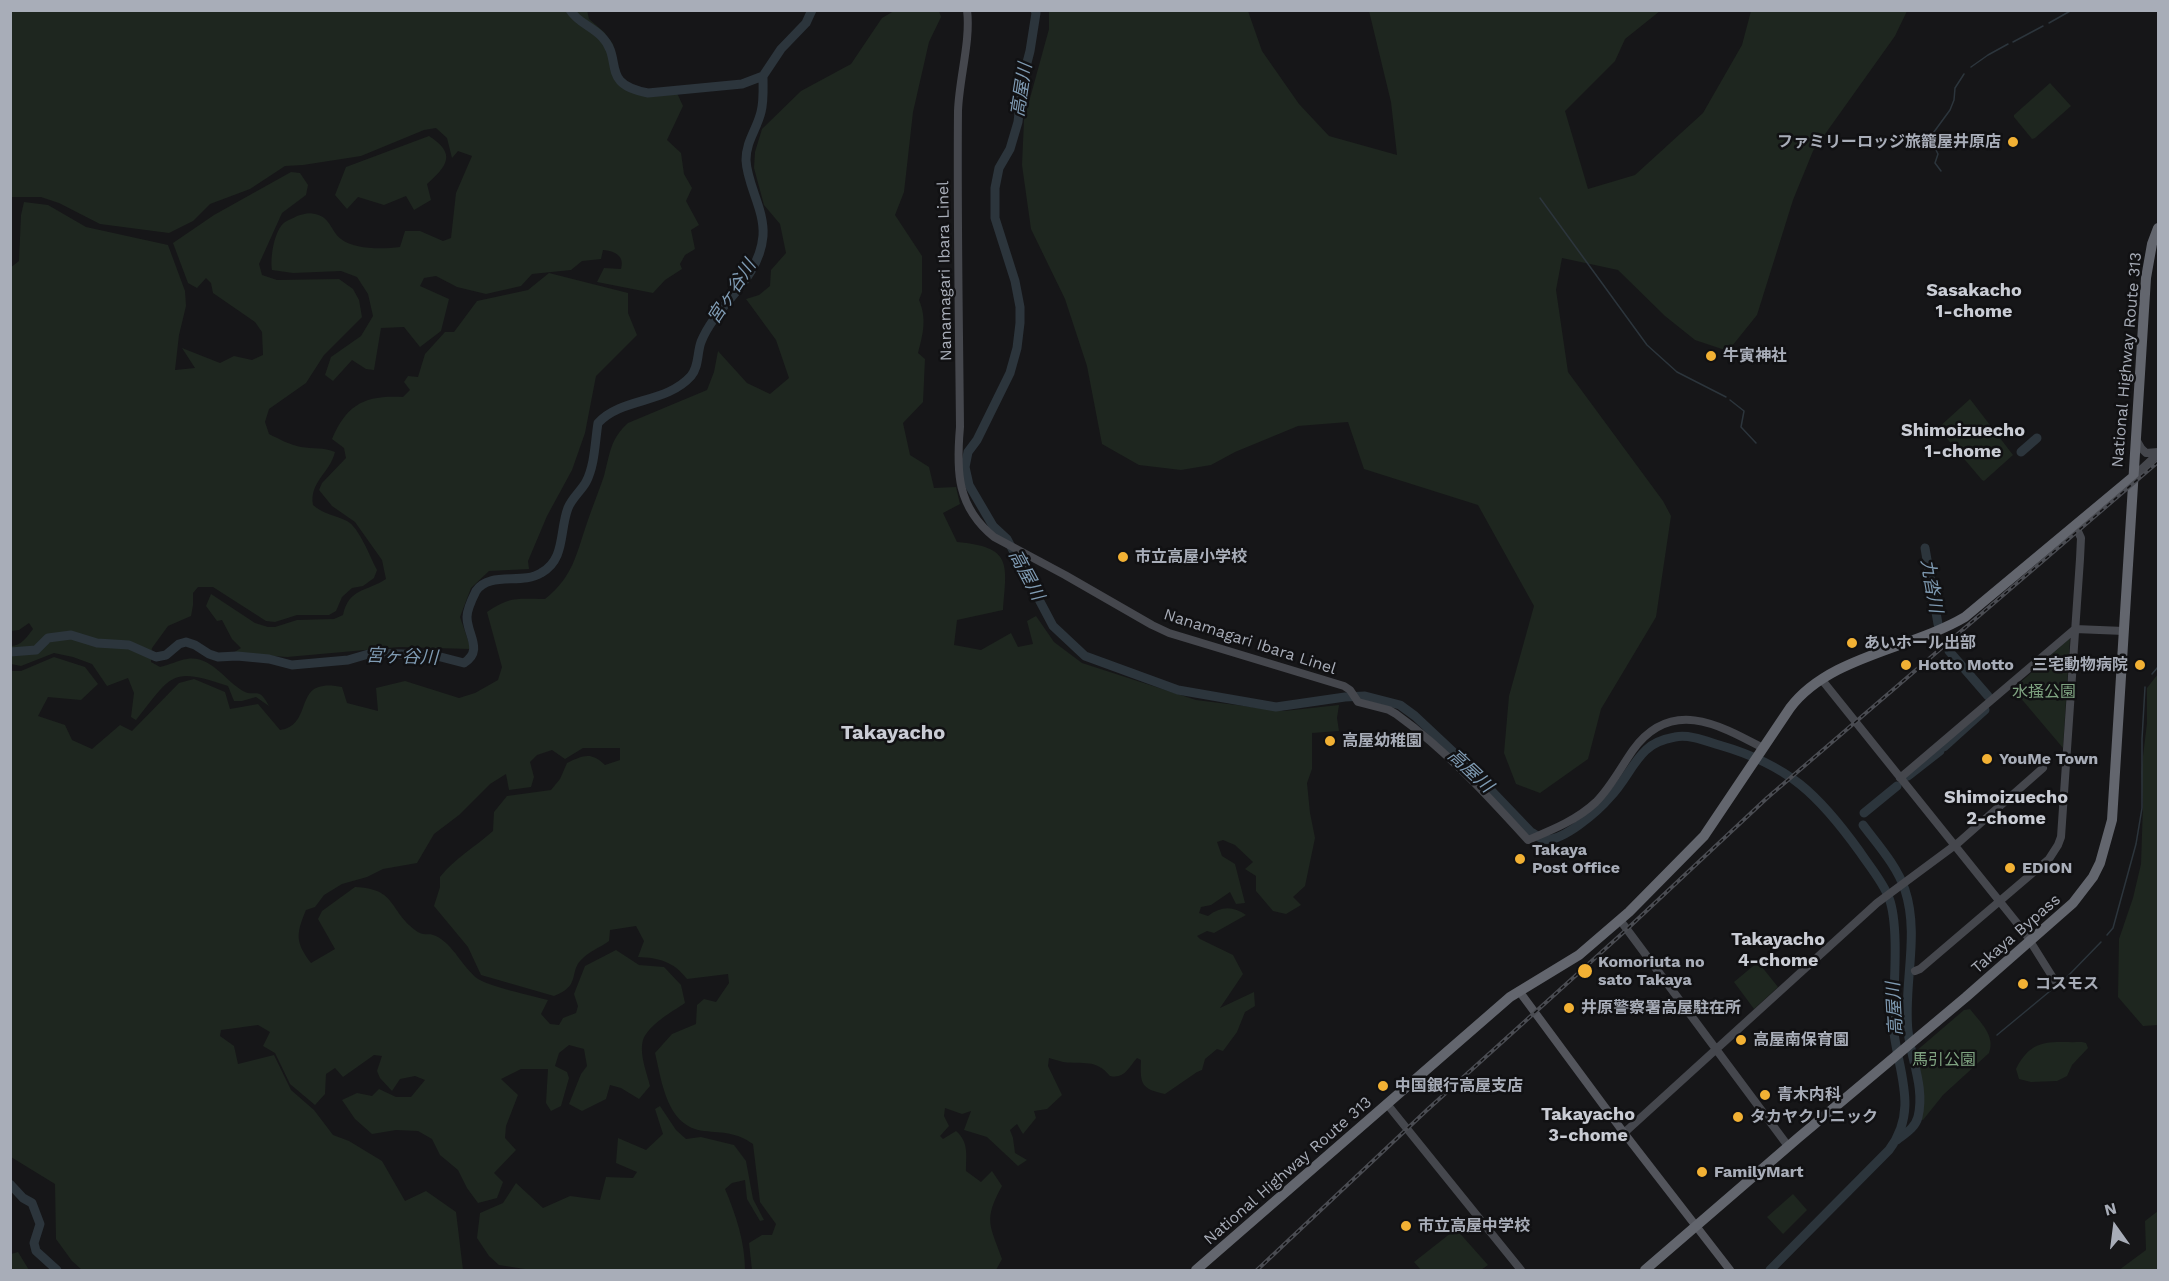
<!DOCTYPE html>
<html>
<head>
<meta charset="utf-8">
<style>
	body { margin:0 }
	#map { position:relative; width:2169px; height:1281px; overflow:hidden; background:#161618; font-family:"Work Sans",sans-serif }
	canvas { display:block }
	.frame { position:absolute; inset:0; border:12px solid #a8adb8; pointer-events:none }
	.north { position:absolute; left:2085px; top:1197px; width:60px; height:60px; -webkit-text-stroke:4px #111113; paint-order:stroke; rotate:346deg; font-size:16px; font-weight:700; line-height:24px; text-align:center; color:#a8adb8 }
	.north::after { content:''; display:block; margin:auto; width:21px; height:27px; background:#a8adb8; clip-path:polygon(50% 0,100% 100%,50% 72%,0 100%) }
</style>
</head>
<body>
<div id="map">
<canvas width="2169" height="1281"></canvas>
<div class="frame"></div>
<div class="north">N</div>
</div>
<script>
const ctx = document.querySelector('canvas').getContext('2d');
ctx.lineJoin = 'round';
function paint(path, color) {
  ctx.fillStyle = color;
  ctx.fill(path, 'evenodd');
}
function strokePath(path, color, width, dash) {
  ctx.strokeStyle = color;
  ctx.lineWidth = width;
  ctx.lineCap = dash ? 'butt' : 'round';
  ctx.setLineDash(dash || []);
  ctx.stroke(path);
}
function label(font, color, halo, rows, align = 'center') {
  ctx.font = font + ' "Work Sans","Noto Sans JP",sans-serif';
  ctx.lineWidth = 5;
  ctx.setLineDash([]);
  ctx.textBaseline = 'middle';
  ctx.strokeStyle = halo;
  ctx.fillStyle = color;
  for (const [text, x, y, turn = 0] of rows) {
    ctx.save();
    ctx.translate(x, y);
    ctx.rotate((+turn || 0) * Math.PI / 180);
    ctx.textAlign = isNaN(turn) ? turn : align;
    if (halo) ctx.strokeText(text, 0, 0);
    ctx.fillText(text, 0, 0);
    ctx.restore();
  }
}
const green = new Path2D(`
	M587,10l2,9 15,13 9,12 4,24 7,12 25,16 28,-3 6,13 -16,34 14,13 3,21 8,14 -6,13 13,24 -8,5 4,19 -10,6 -5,9 2,5 -17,11 -12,13 -56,-11 7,-14 17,1c4,-13 -6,-18 -18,-19l-2,9 -19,2 -11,9 -39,4 -11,12 -35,8 -29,-7 -21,-11 -12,2 -4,8 29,13 -8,32 -21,16 -16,-20 -23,1 -7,42 -8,-1 -14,-9 -19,21 -8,-6 6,-18 30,-21 12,-20 -5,-22 -11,-17 -16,-6 -48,2 -21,-3c-2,-12 2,-40 13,-48 3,-2 9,-4 12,-6 6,-2 12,-4 18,-2 16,3 16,18 26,25 14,11 42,10 59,8l5,-16h15l23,10 8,-3 5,-45 16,-37 -14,-5 -6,7 -5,-20 -11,-10 -12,2 -63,26 -58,9 -18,1 -35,23 -40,15 -17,17 -24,12 -69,-9 -41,-21 -18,-6h-30v-186z
	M894,11h45l2,6 -12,25 -16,70 -9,80 -9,23 27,41v36l-3,8c8,19 4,34 -1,53l7,6 -2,43 -20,21 7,32 19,12 5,21 22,-1 4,17 -17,9 14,29c55,5 50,21 46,68l-46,10 -3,25 27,5 30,-17 7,14 15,-3 -6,-23 9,-5 18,26 28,21 114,37 88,11 55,-6 -2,13 2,13 -27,2v36l-5,14 3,30 5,25 -10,48 -12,11 8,8 -15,9 -13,-3 -17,-20v-15l-11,-7 8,-7 -18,-17 -12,-5 -6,2 5,14 13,8 10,39 -9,1 -6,-12 -19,13 -10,2 -2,6 9,3c13,-10 25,-10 38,-1l-32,18 -7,-2 -10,5 3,3 33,16 10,19 -23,34 34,-16 1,14 -10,6 -8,20 -14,19 -6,-2 -12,10 -3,11 -5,2 -32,22c-24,-5 -25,-10 -24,-34l-4,-2c-9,10 -12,21 -27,18 -15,-18 -26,-11 -47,-14 -4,-1 -10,-3 -14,-4l-1,8 14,29 -15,14 -13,2 2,7 -13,16 -6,-10 -7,6 3,8 2,15 12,7 -9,6 -31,-29 -23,-7 7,-19 -9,3 -17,-6 -1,8 5,10 -9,10 3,3 13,-8c13,11 10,24 10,40l15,11 11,-11 10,15c-19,34 -12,39 0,73l-6,11h-244l-3,-27 13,-8h10l4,-11 -16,-22 -7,-58c-17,-12 -29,-11 -49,-13 -37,-4 -42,-49 -49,-78l17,-19 24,-10 1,-19 7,-6 12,3 13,-19 -1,-9 -41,5c-14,-18 -28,-21 -49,-22l6,-16 -8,-15 -26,4 -1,11c-8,6 -21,11 -28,19 -12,12 0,26 -27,36l-73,-21 -13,-28 -34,-41 6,-19v-10c14,-18 35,-30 53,-46l1,-19 13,-16 44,-6 9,-11 7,-16c17,-8 24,-11 38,2l15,-5v-12h-37l-18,11 -13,-9 -15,5 -7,7 4,15 -3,10 -22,3 -3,-16 -16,10 -31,31 -25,19 -17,29 -34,6 -16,8 -25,7 -18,11 -9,12 -9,3c-10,24 -11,32 5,53l24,-14 -17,-30 4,-8 33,-24c42,2 33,22 60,43 8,7 13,2 21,6 18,9 26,31 42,43 11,7 54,17 70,21l-7,14 9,10 9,1 4,-7 13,-5 2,-7 -4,-12 11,-28 31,-16 23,15 25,2 17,18 4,18c-13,9 -36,21 -42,37 -4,14 4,33 7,46l-11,13 -18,-11 -11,-3 -4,14 -24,12 -13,-7 12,-30 6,-8 -3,-17 -15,-4 -10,8 -4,13 12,6 2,6 -8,28 -10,5 -5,-8 2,-34h-27l-20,10 17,16 -12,31 -1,12 11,12 -22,23 9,9 -6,16 -19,5 -11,-15 -9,-18 -18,-15 -8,-16 -14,-8 -22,-1 -24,4 -17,-15 -13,-19 15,-7 15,3 7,-7 17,8h15l14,-17 -10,-4 -15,3 -8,12 -12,-13 -3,-7 5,-15 -8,-1 -31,22 -8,-9 -9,6 -1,20 -10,11 -25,-21 -15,-31 -12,-7 7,-14 -12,-7 -37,5 -1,6 14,10 4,18 36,-9 17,35 23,20 19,25 16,6 33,20 23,40 21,-10 30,21 7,58h-381l-10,-9 -16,-22 -1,-55 -44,-27v-486h10l33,-14 31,10 13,17 -17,16 -33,-3 -10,19 27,9 7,15 20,9 28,-24 12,6 47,-48 15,-4 31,13 5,17 28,-5 22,26c30,-4 17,-41 43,-44 6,-1 13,0 19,1l5,16 31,8 -2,-23 29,-7 54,17 16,-5 23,-13 4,-13 -15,-55c24,-16 30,-13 58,-13 29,-23 31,-45 43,-79 5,-15 11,-29 16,-44 6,-22 6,-37 24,-53l79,-33 7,-18 4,-21 29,32 23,11 19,-16 -13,-38 -30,-41 13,-4 11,-9 1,-16 15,-17 -6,-29 -16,-19 -10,-37 1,-16 7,-23 39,-38 50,-27 31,-46z
	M1049,11h199l14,40 37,53 30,32 68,19 -6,-53 -22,-91h291l-35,28 -10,22 -50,50 23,78 47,-14 68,-62 39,-68 9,-34h156l-12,25 -82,115 -20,49 -36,115 -29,36 -33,-11 -30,-24 -47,-46 -56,-12 -6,32 12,82 95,129 8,15 -15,101 -55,92 -13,50 -48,34 -24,-9 -12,-31 5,-57 25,-90 -56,-101 -114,-36 -16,-47 -50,4 -63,26 -24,13 -30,5 -42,-5 -37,-21 -15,-78 -22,-67 -34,-70 -9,-64 2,-45 25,-91z
	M2050,83l21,23 -36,32 -3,1 -18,-22v-2z
	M429,136c28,18 18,30 -2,48l4,16 -17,10 -8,-14 -22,9 -26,-8 -11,12 -12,-14 11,-28z
	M291,172l9,1 8,12 -2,10 -24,18 -23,51 3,11 15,5 62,-1 14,10 6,11 3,17 -38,38 -18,28 -37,26 -4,13 4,12c10,5 21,11 32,13 12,2 23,0 34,5 -5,21 -26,30 -22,53 10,9 22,10 34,16 12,6 23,36 30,49l-3,8 -11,8 -11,2 -10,9 -6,14 -7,4h-32l-22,7 -9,-1 -53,-34h-15l-5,6v12l-2,11 -23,10 -16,22 -1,14 9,5c10,-2 18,-7 27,-8 24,-4 38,22 56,32 13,7 15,-6 26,15l-13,-9 -14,4h-8l-6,-15c-58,-20 -56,-11 -92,34l-5,-3 3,-24 -6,-15 -21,8 -15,-22 -19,-7 -19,-4 -33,13 -10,-2v-18c10,0 16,-9 22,-17l-4,-6 -10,7 -8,1 -1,-363 9,-7 2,-46 3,-13 24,3 38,22 82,18 17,46 1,15 -7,29 -4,35 20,-2 -13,-20 38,15 14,-7 18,4 11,-5 -1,-23 -7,-10 -42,-29 -2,-10 -5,-5 -9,10 -9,-5 -15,-40 41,-28z
	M549,273l79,20v20l9,22 -41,41 -11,57 -13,37 -25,46 -19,45 1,8 -40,2 -18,17 -11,29 11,32 -72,-2 -112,10 -54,-4 8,-5 -9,-9 -10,-19 -5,1 -11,-15 5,-12 44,29 13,4h7l22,-7 37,-1 9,-4c6,-27 23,-23 43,-36l-4,-19 -27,-38 -23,-16 -13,-16 3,-7 24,-25 -2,-10 -12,-9c15,-35 33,-44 71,-42l7,-7 -6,-8 4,-6 10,1 7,-23 20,-22h9l23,-31 51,-11z
	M1970,399l43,56 -29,26 -2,-1 -44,-52z
	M2070,638l-7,110 -50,-59z
	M2158,674v351l-15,1 -25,-29 1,-58 14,-41 8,-34 2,-60 -2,-31 6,-50v-35z
	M1758,962l20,25 -24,22 -20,-27z
	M1970,1009c10,13 26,27 19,44l-46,42 -20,25 -4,-1c7,-23 1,-44 -4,-67l49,-42z
	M2082,1042l4,1 2,5 -16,17 -5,11 -10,5 -26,1 -12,-3 -3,-10c16,-32 34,-26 66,-27z
	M660,1106l16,24 10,9 15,-2 33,8 12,16 7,38 11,21 -4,1 -13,-22 -2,-19 -13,3 -7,6c11,26 20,53 20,81h-214l-32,-5 -10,-9 -12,-18 3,-25 23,-10 13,-20 27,25 27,-12 30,4 6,-23 27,1 4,-6 -21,-9 2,-25 28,12 17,-16 -8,-25z
	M1793,1194l14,16 -24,24 -16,-17z
	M2158,1211v59h-39l27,-20 -1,-29z
	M1456,1229l32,36 -7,5h-60l-7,-8z
	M18,1252l11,18h-18v-16z`);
const stream = new Path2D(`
	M2049,23l23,-13
	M2013,42l30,-16
	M1971,67l17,-12 20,-11
	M1941,171l-6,-8 3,-9 -5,-10 -2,-8 19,-26 4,-10 1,-12 9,-14
	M1540,198l107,147 30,27 49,25
	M1730,400l14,11 -3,16 15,16
	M2152,674l6,-7
	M2107,935l6,-7 23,-84 6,-36v-69l3,-52
	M1997,1035l70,-58 34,-35
	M1913,1127l8,-8`);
const river = new Path2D(`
	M570,10c8,13 22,16 32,27 22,23 -3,47 46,56l94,-9 21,-8 18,-27 25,-26 6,-13
	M1035,10l1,3 -6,38 -7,27 -5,44 -8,27 -11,19 -4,20v30l20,63 5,26v16l-3,25 -7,25 -33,67 -9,12 -3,15 4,18 24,41 14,13 46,87 32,30 93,34 98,17 69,-10 20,-1 35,9 15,11 49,46 67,70c4,2 8,6 12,7 18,5 56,-29 67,-42 14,-14 22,-34 36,-47 8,-8 18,-11 29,-13 14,-3 31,4 44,8 70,20 100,50 141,107 10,15 23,30 29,46 11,29 4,95 4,127 4,45 27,84 -4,125l-119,120
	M2021,452l16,-14
	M1925,548l13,76
	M1949,651l39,45
	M10,652l26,-2 12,-12 23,-3 26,8 32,2 27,12 10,-2 13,-11 7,-2 9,3 14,9 9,3 19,-1 32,3 23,6 56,-5 24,-7 61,2 31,8c20,-13 3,-28 3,-46 0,-7 6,-20 9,-26 13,-20 46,-6 65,-18 25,-14 18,-42 27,-65 4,-10 13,-17 18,-26 9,-17 9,-41 12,-59 24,-26 68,-19 93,-47 8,-9 6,-23 10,-34 15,-38 58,-61 62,-106 2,-26 -16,-51 -17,-76 0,-19 11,-31 15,-48 3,-11 2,-25 2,-36
	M1944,747l41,-37
	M1908,776l32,-25
	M1864,813l33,-27
	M1863,825c15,20 34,41 42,65 15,45 -2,96 3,141 3,29 17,56 10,86 -3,11 -12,16 -21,23
	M10,1184l13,14 9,5 8,21 -6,19 2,8 21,19`);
const secondary = new Path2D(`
	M967,10c4,30 -8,69 -9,101 -1,105 1,211 2,316 -4,45 -3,80 34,110l71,38 87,50 17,8 175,53 6,4 8,12 31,8 7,4c50,36 91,81 132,126 24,-10 49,-20 68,-38 15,-15 25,-35 37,-52 38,-52 85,-26 130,-2
	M2137,441l4,7 5,5 12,-1
	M2133,477l25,-23
	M1822,680l203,253 30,48
	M1900,778l175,-149 49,2
	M1620,920l168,226
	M1915,971l5,-2 129,-110 9,-14 3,-8 19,-278 1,-21 -6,-13
	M1387,1104l134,166
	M1624,1133l253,-230 81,-60 85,-75`);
const primary = new Path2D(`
	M1519,991l105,142 106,137`);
const highway = new Path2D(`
	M1196,1270l314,-273 69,-42 50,-43 75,-76 86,-128c39,-52 121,-59 175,-91l168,-140
	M1645,1270l153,-132 168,-141 107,-94 20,-26 7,-14 12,-43 34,-542 6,-34 6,-16`);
const rail = new Path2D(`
	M1257,1270l170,-160 199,-180 141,-132 391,-336`);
const markers = [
	[2013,142,6,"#f2b134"],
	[1711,356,6,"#f2b134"],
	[1123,557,6,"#f2b134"],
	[1852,643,6,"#f2b134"],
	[1906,665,6,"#f2b134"],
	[2140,665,6,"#f2b134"],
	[1330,741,6,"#f2b134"],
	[1987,759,6,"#f2b134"],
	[1520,859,6,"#f2b134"],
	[2010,868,6,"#f2b134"],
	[1585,971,8,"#f2b134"],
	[2023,984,6,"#f2b134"],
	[1569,1008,6,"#f2b134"],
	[1741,1040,6,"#f2b134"],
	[1383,1086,6,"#f2b134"],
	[1765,1095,6,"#f2b134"],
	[1738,1117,6,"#f2b134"],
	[1702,1172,6,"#f2b134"],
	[1406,1226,6,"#f2b134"]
];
const poiNames = [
	["ファミリーロッジ旅籠屋井原店",2001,142,"right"],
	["牛寅神社",1723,356],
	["市立高屋小学校",1135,557],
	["あいホール出部",1864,643],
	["Hotto Motto",1918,665],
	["三宅動物病院",2128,665,"right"],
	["高屋幼稚園",1342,741],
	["YouMe Town",1999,759],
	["Takaya",1532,850],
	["Post Office",1532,868],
	["EDION",2022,868],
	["Komoriuta no",1598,962],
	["sato Takaya",1598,980],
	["コスモス",2035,984],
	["井原警察署高屋駐在所",1581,1008],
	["高屋南保育園",1753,1040],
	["中国銀行高屋支店",1395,1086],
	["青木内科",1777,1095],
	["タカヤクリニック",1750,1117],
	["FamilyMart",1714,1172],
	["市立高屋中学校",1418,1226]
];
const streetNames = [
	["Nanamagari Ibara Linel",945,271,-91],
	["National Highway Route 313",2127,360,-85],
	["Nanamagari Ibara Linel",1250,642,18],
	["Takaya Bypass",2016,934,-41],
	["National Highway Route 313",1288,1171,-41]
];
const parkNames = [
	["水掻公園",2044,692],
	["馬引公園",1944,1060]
];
const waterNames = [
	["高屋川",1022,90,-81],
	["宮ヶ谷川",732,292,-57],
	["高屋川",1026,575,62],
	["九沓川",1931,586,80],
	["宮ヶ谷川",402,657,2],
	["高屋川",1470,771,43],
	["高屋川",1895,1009,-93]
];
const neighbourhoodNames = [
	["Sasakacho",1974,291],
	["1-chome",1974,312],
	["Shimoizuecho",1963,431],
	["1-chome",1963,452],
	["Shimoizuecho",2006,798],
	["2-chome",2006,819],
	["Takayacho",1778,940],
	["4-chome",1778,961],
	["Takayacho",1588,1115],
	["3-chome",1588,1136]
];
const quarterNames = [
	["Takayacho",893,733]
];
paint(green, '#1e261f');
strokePath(stream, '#2c353c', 1.5);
strokePath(river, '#2c353c', 9);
strokePath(secondary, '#45474d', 8);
strokePath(primary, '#53555c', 8);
strokePath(highway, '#63666e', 10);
strokePath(rail, '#4a4c52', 4);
strokePath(rail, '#111113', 1.5, [4.5]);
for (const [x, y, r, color] of markers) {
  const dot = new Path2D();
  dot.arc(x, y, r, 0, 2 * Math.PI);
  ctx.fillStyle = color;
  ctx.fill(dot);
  strokePath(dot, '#111113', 2);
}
label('bold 16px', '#a8adb8', '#111113', poiNames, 'left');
label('16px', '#a8adb8', '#111113', streetNames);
label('16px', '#7fa381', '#111113', parkNames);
label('italic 18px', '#7f9bb3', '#111113', waterNames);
label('bold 18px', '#c9ccd4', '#111113', neighbourhoodNames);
label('bold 20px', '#c9ccd4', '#111113', quarterNames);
</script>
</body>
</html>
